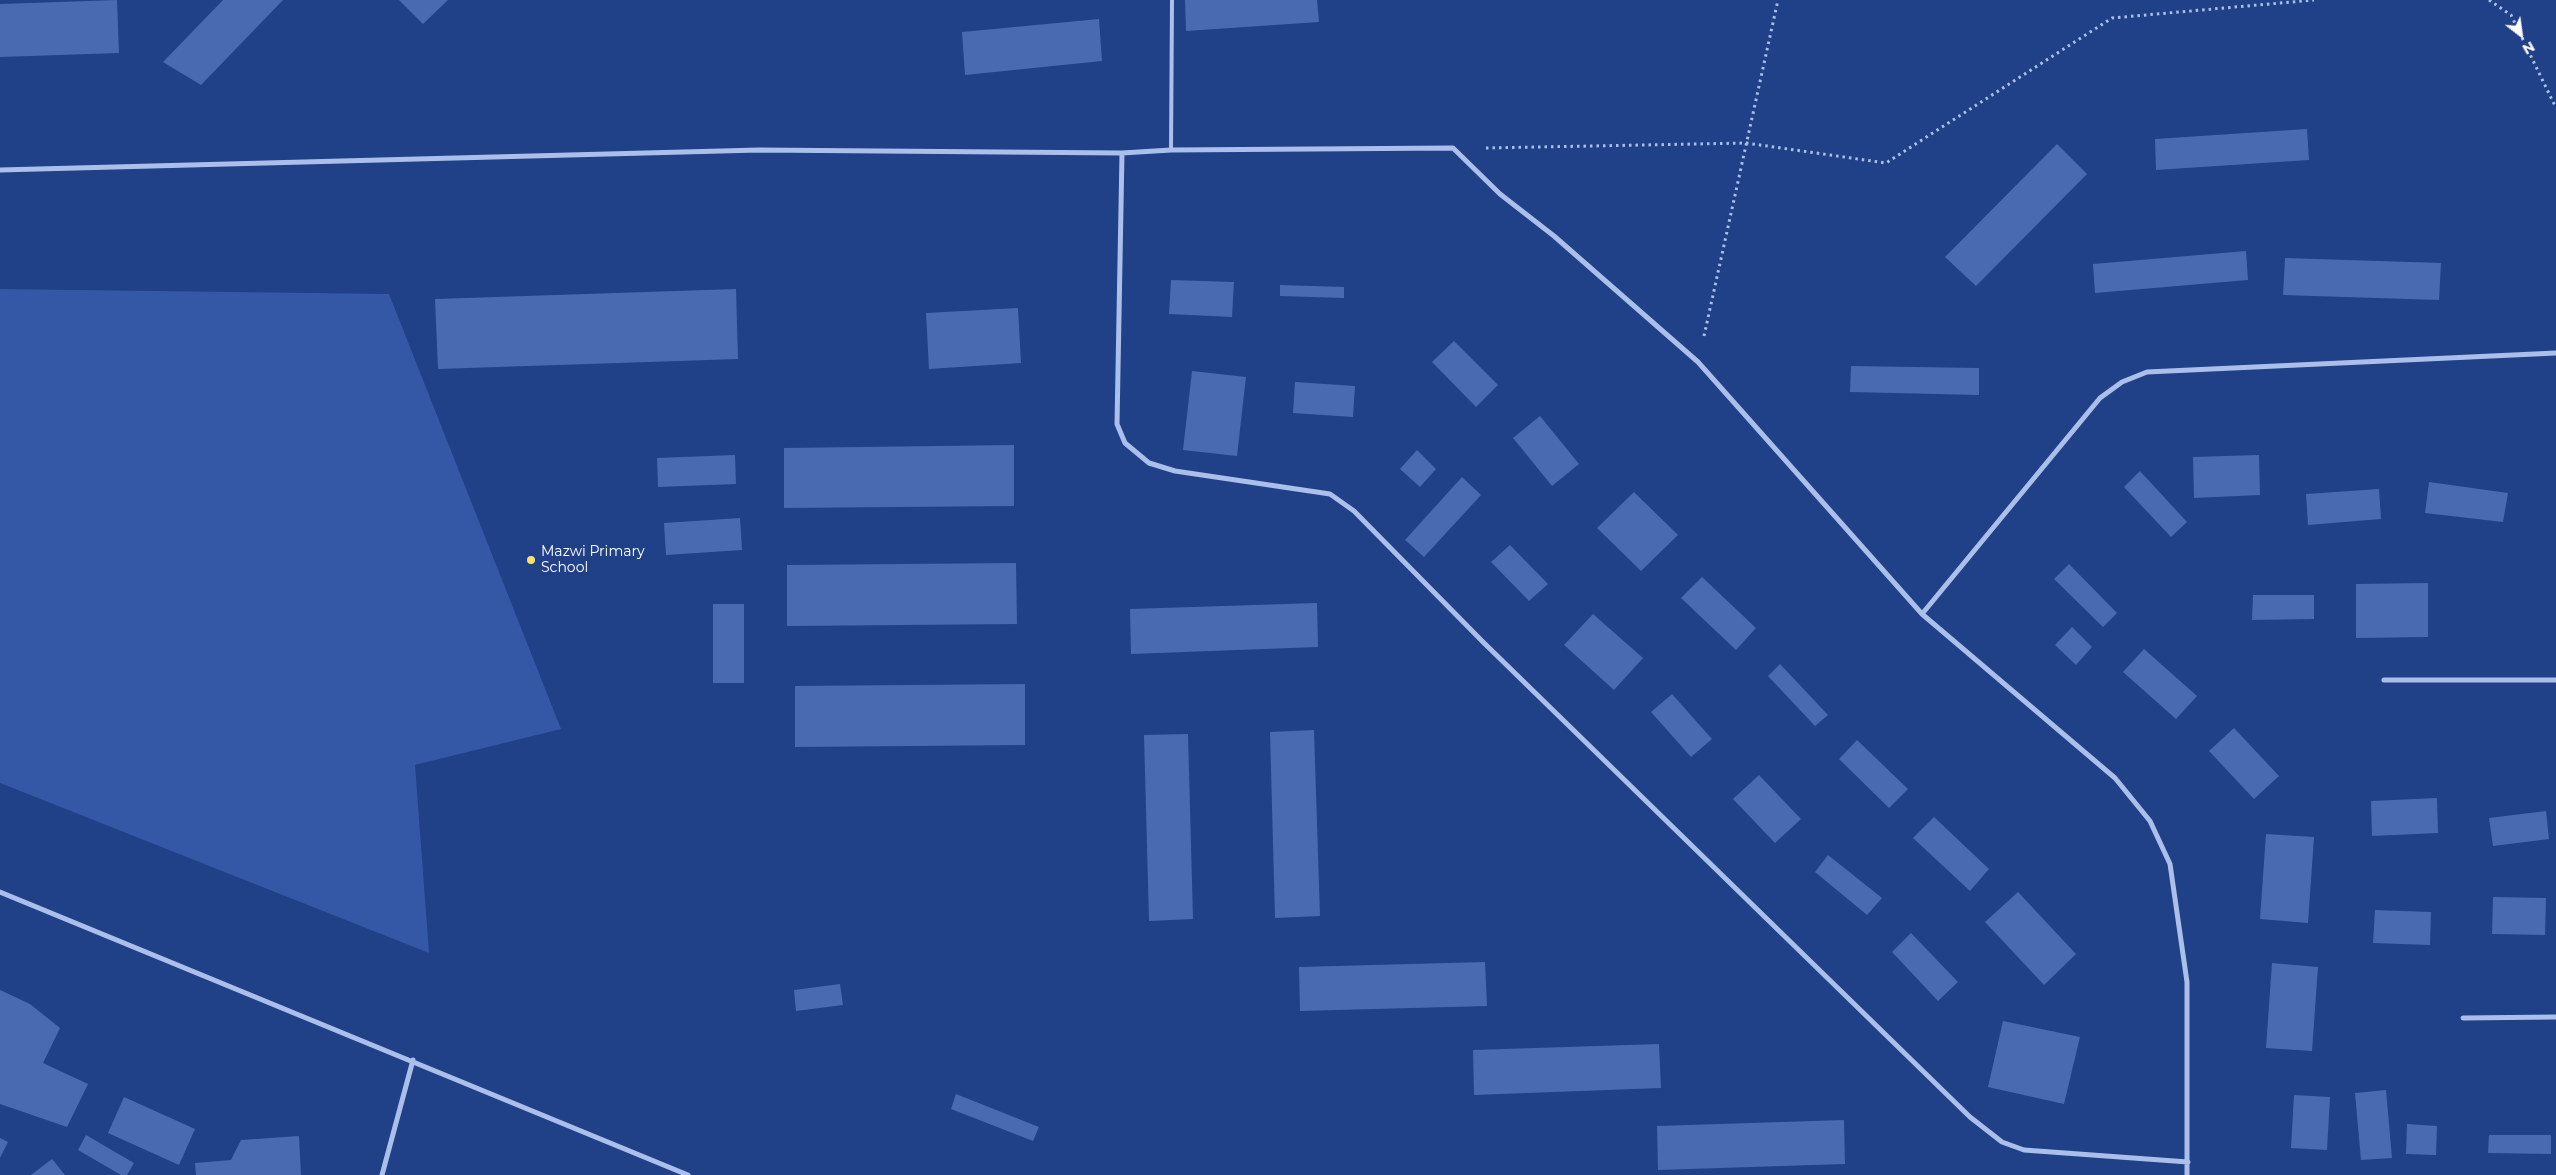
<!DOCTYPE html>
<html>
<head>
<meta charset="utf-8">
<style>
	body { margin:0 }
	#map { position:relative; width:2556px; height:1175px; overflow:hidden; background:#204087; font-family:Montserrat,sans-serif }
	canvas { display:block }
	.north { position:absolute; left:2496px; top:10px; width:50px; height:50px; -webkit-text-stroke:4px #204087; paint-order:stroke; rotate:150deg; font-size:14px; font-weight:700; line-height:20px; text-align:center; color:#fff }
	.north::after { content:''; display:block; margin:auto; width:18px; height:22px; background:#fff; clip-path:polygon(50% 0,100% 100%,50% 72%,0 100%) }
</style>
</head>
<body>
<div id="map">
<canvas width="2556" height="1175"></canvas>
<div class="north">N</div>
</div>
<script>
const ctx = document.querySelector('canvas').getContext('2d');
ctx.lineJoin = 'round';
function paint(path, color) {
  ctx.fillStyle = color;
  ctx.fill(path, 'evenodd');
}
function strokePath(path, color, width, dash) {
  ctx.strokeStyle = color;
  ctx.lineWidth = width;
  ctx.lineCap = dash ? 'butt' : 'round';
  ctx.setLineDash(dash || []);
  ctx.stroke(path);
}
function label(font, color, halo, rows, align = 'center') {
  ctx.font = font + ' Montserrat,sans-serif';
  ctx.lineWidth = 5;
  ctx.setLineDash([]);
  ctx.textBaseline = 'middle';
  ctx.strokeStyle = halo;
  ctx.fillStyle = color;
  for (const [text, x, y, turn = 0] of rows) {
    ctx.save();
    ctx.translate(x, y);
    ctx.rotate((+turn || 0) * Math.PI / 180);
    ctx.textAlign = isNaN(turn) ? turn : align;
    if (halo) ctx.strokeText(text, 0, 0);
    ctx.fillText(text, 0, 0);
    ctx.restore();
  }
}
const green = new Path2D(`
	M0,289l389,5 172,435 -146,36 14,188 -429,-170z`);
const building = new Path2D(`
	M117,0l2,53 -119,4v-53z
	M223,0h60l-82,85 -38,-23z
	M399,0h49l-25,24z
	M1185,0h132l2,22 -133,9z
	M1099,19l3,42 -137,14 -3,-43z
	M2307,129l2,31 -153,10 -1,-31z
	M2057,144l30,30 -111,112 -31,-29z
	M2246,251l2,29 -153,13 -2,-29z
	M2285,258l156,5 -2,37 -156,-5z
	M1171,280l63,2 -2,35 -63,-3z
	M1280,285l64,2v11l-64,-2z
	M736,289l2,70 -300,10 -3,-70z
	M1018,308l3,55 -92,6 -3,-56z
	M1454,341l44,44 -22,22 -44,-45z
	M1851,366l128,2v27l-129,-3z
	M1192,371l54,6 -9,79 -54,-6z
	M1295,382l60,4 -2,31 -60,-4z
	M1540,416l39,48 -27,22 -39,-48z
	M1014,445v61l-230,2v-60z
	M1417,450l19,19 -16,18 -20,-18z
	M735,455l1,29 -78,3 -1,-29z
	M2259,455l1,40 -66,3 -1,-41z
	M2140,471l47,51 -16,15 -47,-50z
	M1462,477l19,18 -57,62 -19,-17z
	M2429,482l79,11 -5,29 -78,-9z
	M2379,489l2,30 -73,6 -2,-31z
	M1634,492l44,43 -37,36 -44,-43z
	M740,518l2,32 -76,5 -2,-32z
	M1510,545l38,39 -19,17 -38,-39z
	M1016,563l1,61 -230,2v-61z
	M2069,564l48,49 -14,14 -49,-48z
	M1702,577l54,51 -20,22 -55,-52z
	M2428,583v54l-72,1v-54z
	M2253,595h61v24l-62,1z
	M1317,603l1,44 -187,7 -1,-45z
	M713,604h31v79h-31z
	M1593,614l50,44 -29,32 -50,-45z
	M2072,627l20,20 -16,18 -21,-20z
	M2144,649l53,47 -21,23 -53,-47z
	M1780,664l48,51 -13,11 -47,-50z
	M1025,684v61l-230,2v-61z
	M1672,694l40,45 -21,18 -40,-45z
	M2234,728l45,48 -25,23 -45,-48z
	M1314,730l6,186 -45,2 -5,-186z
	M1188,734l5,185 -44,2 -5,-186z
	M1857,740l51,49 -19,19 -50,-49z
	M1759,775l42,44 -26,24 -42,-44z
	M2437,798l1,35 -66,3 -1,-35z
	M2546,811l3,28 -56,7 -4,-28z
	M1934,817l55,52 -19,22 -57,-53z
	M2266,834l48,3 -6,86 -48,-4z
	M1828,855l54,43 -15,17 -52,-43z
	M2018,892l58,62 -32,31 -59,-63z
	M2493,897l53,1 -1,37 -53,-1z
	M2375,910l56,2 -1,33 -57,-2z
	M1911,933l47,49 -20,19 -46,-49z
	M1485,962l2,44 -187,5 -1,-44z
	M2272,963l46,4 -6,84 -46,-3z
	M840,984l3,21 -47,6 -2,-21z
	M0,990l30,14 30,24 -17,35 45,21 -21,43 -67,-23z
	M2003,1021l77,16 -16,67 -76,-17z
	M1659,1044l2,44 -187,7 -1,-45z
	M2386,1090l6,68 -31,2 -6,-67z
	M956,1094l83,33 -6,14 -82,-32z
	M2294,1095l36,2 -3,53 -36,-2z
	M124,1097l71,32 -16,36 -71,-32z
	M1844,1120l1,44 -187,6 -1,-44z
	M2407,1124l30,2 -1,29 -30,-1z
	M86,1135l48,28 -7,12h-6l-43,-25z
	M2489,1135h62v19l-63,-1z
	M299,1136l2,39h-105l-1,-12 36,-3 10,-20z
	M0,1138l8,4 -8,16z
	M52,1159l13,16h-34z`);
const path = new Path2D(`
	M2489,0l22,15 45,93
	M1486,148l260,-5 140,20 226,-145 202,-18
	M1704,336l74,-336`);
const lane = new Path2D(`
	M1171,150l1,-150`);
const street = new Path2D(`
	M1122,153l-5,271 8,19 24,20 26,8 155,23 24,17 129,131 487,475 32,25 22,8 164,12
	M0,170l759,-20 363,3 49,-3 282,-2 47,46 54,42 144,126 224,252 193,164 35,43 20,43 17,118v193
	M1922,614l178,-216 22,-16 25,-10 409,-19
	M2384,680h172
	M0,892l688,283
	M2463,1018l93,-1
	M382,1175l31,-115`);
const markers = [
	[531,560,5,"#f7e16b"]
];
const poiNames = [
	["Mazwi Primary",541,552],
	["School",541,568]
];
paint(green, '#3458a5');
paint(building, '#4969b0');
strokePath(path, '#aabfea', 3, [2.5, 4]);
strokePath(lane, '#aabfea', 4);
strokePath(street, '#aabfea', 5);
for (const [x, y, r, color] of markers) {
  const dot = new Path2D();
  dot.arc(x, y, r, 0, 2 * Math.PI);
  ctx.fillStyle = color;
  ctx.fill(dot);
  strokePath(dot, '#204087', 2);
}
label('14px', '#fff', '#204087', poiNames, 'left');
</script>
</body>
</html>
